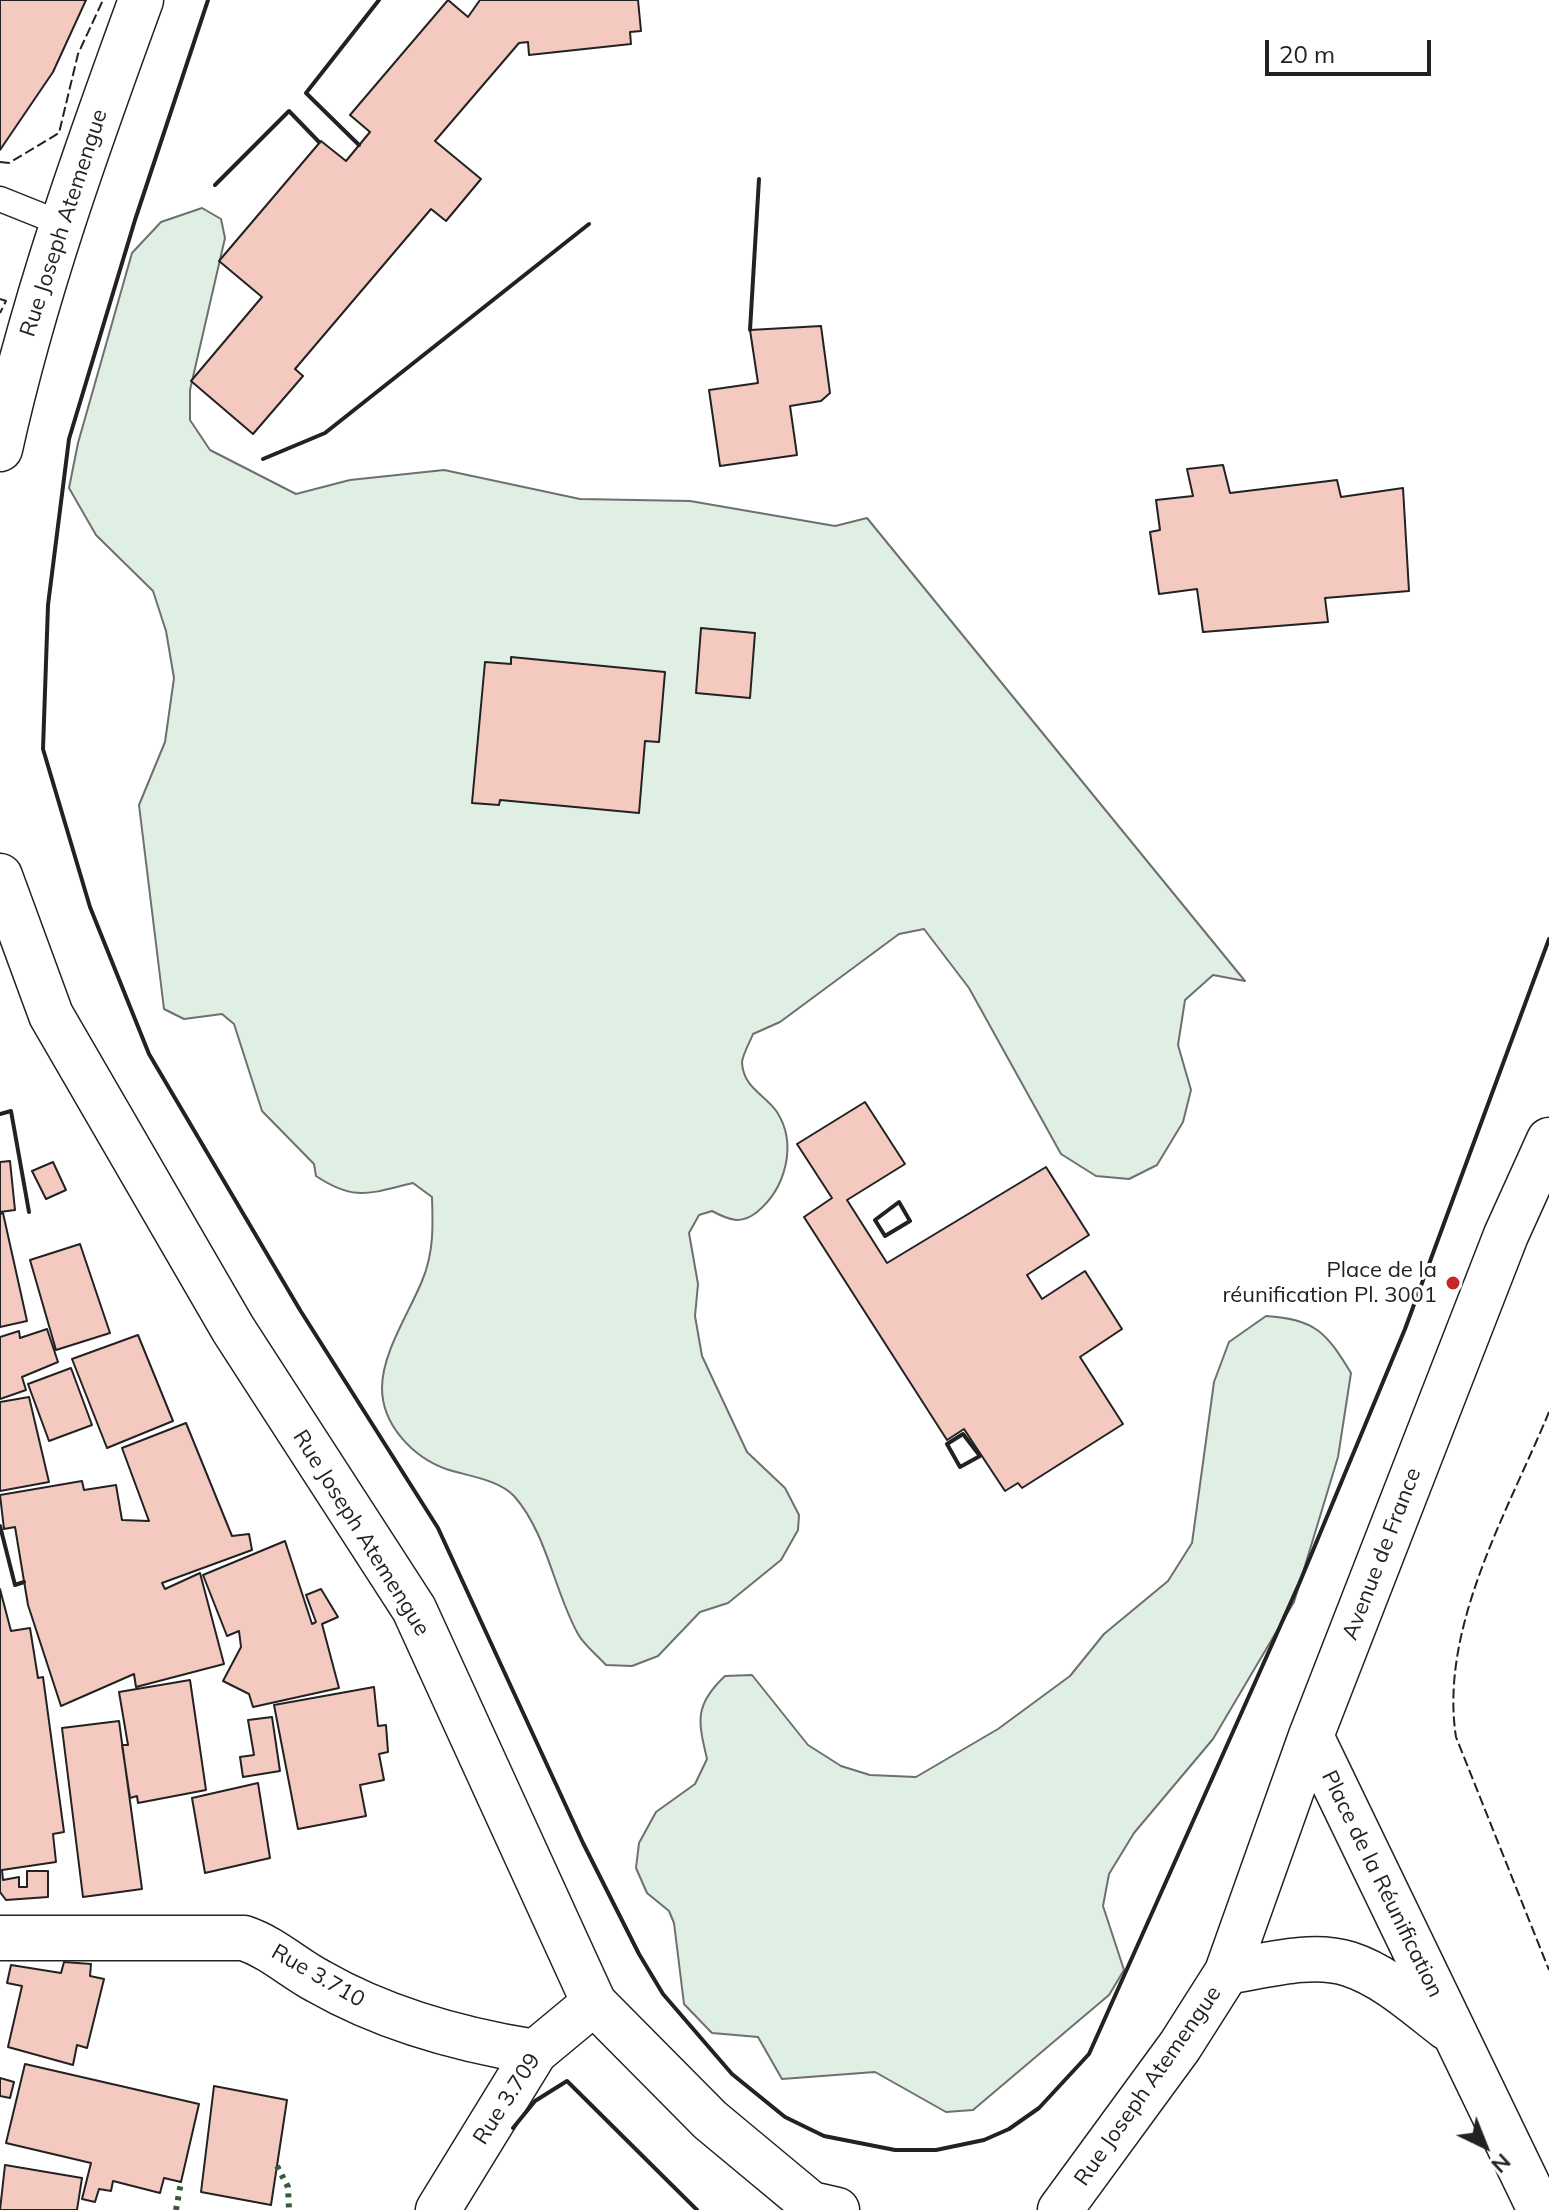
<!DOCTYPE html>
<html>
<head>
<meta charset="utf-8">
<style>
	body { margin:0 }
	#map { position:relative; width:1549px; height:2210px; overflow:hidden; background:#fff; font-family:Mulish,sans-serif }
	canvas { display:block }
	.north { position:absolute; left:1445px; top:2106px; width:80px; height:80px; -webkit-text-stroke:6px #fff; paint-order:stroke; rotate:137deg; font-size:22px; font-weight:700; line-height:32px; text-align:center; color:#222 }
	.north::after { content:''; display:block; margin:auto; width:28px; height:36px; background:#222; clip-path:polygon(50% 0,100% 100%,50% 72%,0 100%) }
	.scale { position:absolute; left:1265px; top:40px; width:166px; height:36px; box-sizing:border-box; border:4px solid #222; border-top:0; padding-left:10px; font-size:24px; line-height:28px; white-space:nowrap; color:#222; -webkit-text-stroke:6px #fff; paint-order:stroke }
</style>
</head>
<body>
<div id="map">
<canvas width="1549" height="2210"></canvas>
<div class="north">N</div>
<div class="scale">20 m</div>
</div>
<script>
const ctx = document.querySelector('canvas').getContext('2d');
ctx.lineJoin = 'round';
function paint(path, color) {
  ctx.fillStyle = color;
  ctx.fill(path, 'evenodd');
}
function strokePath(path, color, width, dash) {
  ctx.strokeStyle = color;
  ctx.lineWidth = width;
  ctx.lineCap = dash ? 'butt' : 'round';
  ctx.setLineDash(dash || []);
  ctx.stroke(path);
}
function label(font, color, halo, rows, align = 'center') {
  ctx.font = font + ' Mulish,sans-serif';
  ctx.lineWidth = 6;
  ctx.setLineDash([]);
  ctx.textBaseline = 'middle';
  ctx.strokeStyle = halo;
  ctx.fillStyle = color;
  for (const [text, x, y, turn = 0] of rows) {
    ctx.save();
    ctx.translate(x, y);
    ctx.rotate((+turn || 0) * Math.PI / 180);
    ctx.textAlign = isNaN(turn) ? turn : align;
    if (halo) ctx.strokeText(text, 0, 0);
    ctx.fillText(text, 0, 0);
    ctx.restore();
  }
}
const green = new Path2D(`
	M202,208l19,11 4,19 -35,152v30l20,30 86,44 54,-14 94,-10 136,29 110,2 145,25 32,-8 378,463 -32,-6 -28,25 -7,45 13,45 -8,32 -26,43 -28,14 -33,-3 -35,-22 -92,-166 -45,-59 -25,5 -119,88 -27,12c-3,8 -11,21 -11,29 2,26 23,31 35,49 21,33 8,77 -20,100 -16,13 -28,8 -45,-1l-13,4 -10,18 9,51 -3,32 7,40 45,96 38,36 14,27 -1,15 -17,30 -53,43 -28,9 -42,44 -26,10 -26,-1c-9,-10 -22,-20 -28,-31 -24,-43 -31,-101 -64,-138 -16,-17 -47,-20 -68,-27 -33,-12 -64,-44 -64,-81 0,-35 27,-75 40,-107 12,-28 11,-56 10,-84l-19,-14c-43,10 -58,19 -97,-7l-2,-12 -52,-53 -28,-87 -12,-10 -38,5 -20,-10 -25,-204 26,-63 9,-64 -8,-47 -13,-40 -57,-56 -27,-47 9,-45 54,-190 29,-31z
	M1266,1316c49,3 60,16 85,57l-13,84 -44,145 -81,137 -79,94 -25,41 -6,32 21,64 -15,25 -136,115 -27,2 -71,-40 -93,7 -24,-42 -46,-4 -28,-29 -10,-81 -5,-12 -22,-18 -11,-25 3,-25 17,-31 39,-28 12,-25c-9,-38 -13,-54 18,-83l27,-1 56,70 33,21 29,9 46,2 82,-48 72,-53 34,-42 64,-53 24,-38 22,-161 15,-40z`);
const building = new Path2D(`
	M0,0h86l-33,72 -53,78z
	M448,0l20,17 12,-17h158l3,31 -11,1 1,12 -102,11 -1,-13 -9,1 -84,98 46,38 -35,42 -15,-12 -136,160 8,7 -50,58 -62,-53 71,-84 -43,-36 102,-120 25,20 24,-29 -20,-17z
	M821,326l9,67 -9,8 -31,5 7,49 -77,11 -11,-76 49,-7 -8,-53z
	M1223,465l7,28 107,-13 4,17 62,-9 6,103 -84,7 3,24 -125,10 -6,-43 -38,5 -9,-62 10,-2 -4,-30 37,-4 -6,-27z
	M701,628l54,5 -5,65 -54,-5z
	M511,657l154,15 -6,70 -14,-1 -6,72 -139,-13 -1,5 -27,-2 13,-141 26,2z
	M865,1102l40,62 -58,36 40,63 159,-96 43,68 -62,40 15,24 43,-28 37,58 -42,28 43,67 -101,64 -4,-5 -13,8 -41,-62 -17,11 -143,-223 28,-19 -35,-54z
	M10,1161l5,49 -15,2v-50z
	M53,1162l13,28 -20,9 -14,-28z
	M3,1213l24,108 -27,6v-113z
	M80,1244l30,89 -54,17 -26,-90z
	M47,1329l11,33 -36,15 4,13 -26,9v-62l19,-6 1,7z
	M138,1335l35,86 -66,27 -35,-89z
	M71,1368l21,57 -43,16 -21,-57z
	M29,1397l20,85 -49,9v-89z
	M186,1423l46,113 17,-2 3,16 -90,33 3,6 35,-16 24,91 -88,23 -2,-13 -73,32 -33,-101 -13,-78 -11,2 -4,-34 82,-14 2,9 32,-5 6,35 27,1 -27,-73z
	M285,1541l27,83 4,-2 -10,-27 15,-6 17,28 -16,7 17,64 -86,19 -4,-13 -26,-13 18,-34 -2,-16 -12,5 -24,-61z
	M0,1589l11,42 19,-3 8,50 5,-1 21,155 -11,2 3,28 -54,8 1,10 16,-3v10h8v-16h21v26l-42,3 -6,-8z
	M190,1680l16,110 -68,13 -1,-7 -7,2 -8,-53h6l-9,-53z
	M374,1687l4,39 8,-1 2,27 -9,2 5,26 -24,5 6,31 -68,13 -24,-124z
	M272,1717l8,54 -37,6 -3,-20 14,-2 -6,-35z
	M119,1721l23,168 -59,8 -21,-169z
	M258,1783l12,75 -65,15 -13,-75z
	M64,1962l27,2 -1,12 14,3 -17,69 -10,-3 -4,20 -65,-18 14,-61 -15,-3 4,-18 50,8z
	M25,2064l174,40 -18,78 -17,-4 -4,15 -47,-12 -2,10 -12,-2 -4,13 -13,-3 9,-36 -85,-20z
	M0,2078l14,4 -4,16 -10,-2z
	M214,2086l73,14 -16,105 -70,-13z
	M5,2165l77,13 -5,32h-77z`);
const lane = new Path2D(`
	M0,199l60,24`);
const street = new Path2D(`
	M0,449c34,-154 87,-301 141,-449
	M0,876l51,139 182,314 181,280 180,394 116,117 101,84 26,6
	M1311,1736l229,474
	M0,1938h244c29,10 48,29 74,43 66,38 143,59 217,71
	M1227,1972c38,-6 84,-20 122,-8 37,12 68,41 98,64
	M438,2210l97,-158 59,-49
	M1060,2210l120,-164 47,-74 84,-236 195,-501 43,-95`);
const hedge = new Path2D(`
	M277,2166l11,21 1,23
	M176,2210l5,-28`);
const fence = new Path2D(`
	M0,162l9,1 50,-30 19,-79 25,-54
	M0,299l6,2 -6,12
	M1549,1412c-41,99 -110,216 -93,325l93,233`);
const wall = new Path2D(`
	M208,0l-73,220 -66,219 -21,166 -5,144 47,158 59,147 151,256 138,218 145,315 56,111 24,40 69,80 53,43 39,19 71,14h41l48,-10 25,-11 30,-21 50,-54 210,-470 106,-255 144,-390
	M359,145l-53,-52 73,-93
	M215,185l74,-74 30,31
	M750,330l9,-151
	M263,459l62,-26 264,-209
	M0,1114l11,-3 18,101
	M899,1202l11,19 -25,15 -10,-16z
	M963,1434l17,22 -20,11 -13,-23z
	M0,1526l15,59 9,-3
	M513,2128l22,-27 32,-20 130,129`);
const markers = [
	[1453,1283,8,"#c62828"]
];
const streetNames = [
	["Rue Joseph Atemengue",64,223,-72],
	["Rue Joseph Atemengue",361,1533,58],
	["Avenue de France",1382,1554,-69],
	["Place de la Réunification",1382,1884,64],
	["Rue 3.710",318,1976,30],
	["Rue Joseph Atemengue",1148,2086,-55],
	["Rue 3.709",507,2099,-57]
];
const poiNames = [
	["Place de la",1437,1270],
	["réunification Pl. 3001",1437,1295]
];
paint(green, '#e0efe3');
strokePath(green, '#6f6f6f', 2);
paint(building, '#f3c9c0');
strokePath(building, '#222', 2);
strokePath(lane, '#222', 27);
strokePath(street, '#222', 47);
strokePath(lane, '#fff', 24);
strokePath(street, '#fff', 44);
strokePath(hedge, '#2f5e38', 6, [4, 6]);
strokePath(fence, '#222', 2, [10, 4]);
strokePath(wall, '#222', 4);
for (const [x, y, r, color] of markers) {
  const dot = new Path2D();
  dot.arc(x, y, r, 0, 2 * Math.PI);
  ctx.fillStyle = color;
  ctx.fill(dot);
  strokePath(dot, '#fff', 3);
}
label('22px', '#222', '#fff', streetNames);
label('22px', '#222', '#fff', poiNames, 'right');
</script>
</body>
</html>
